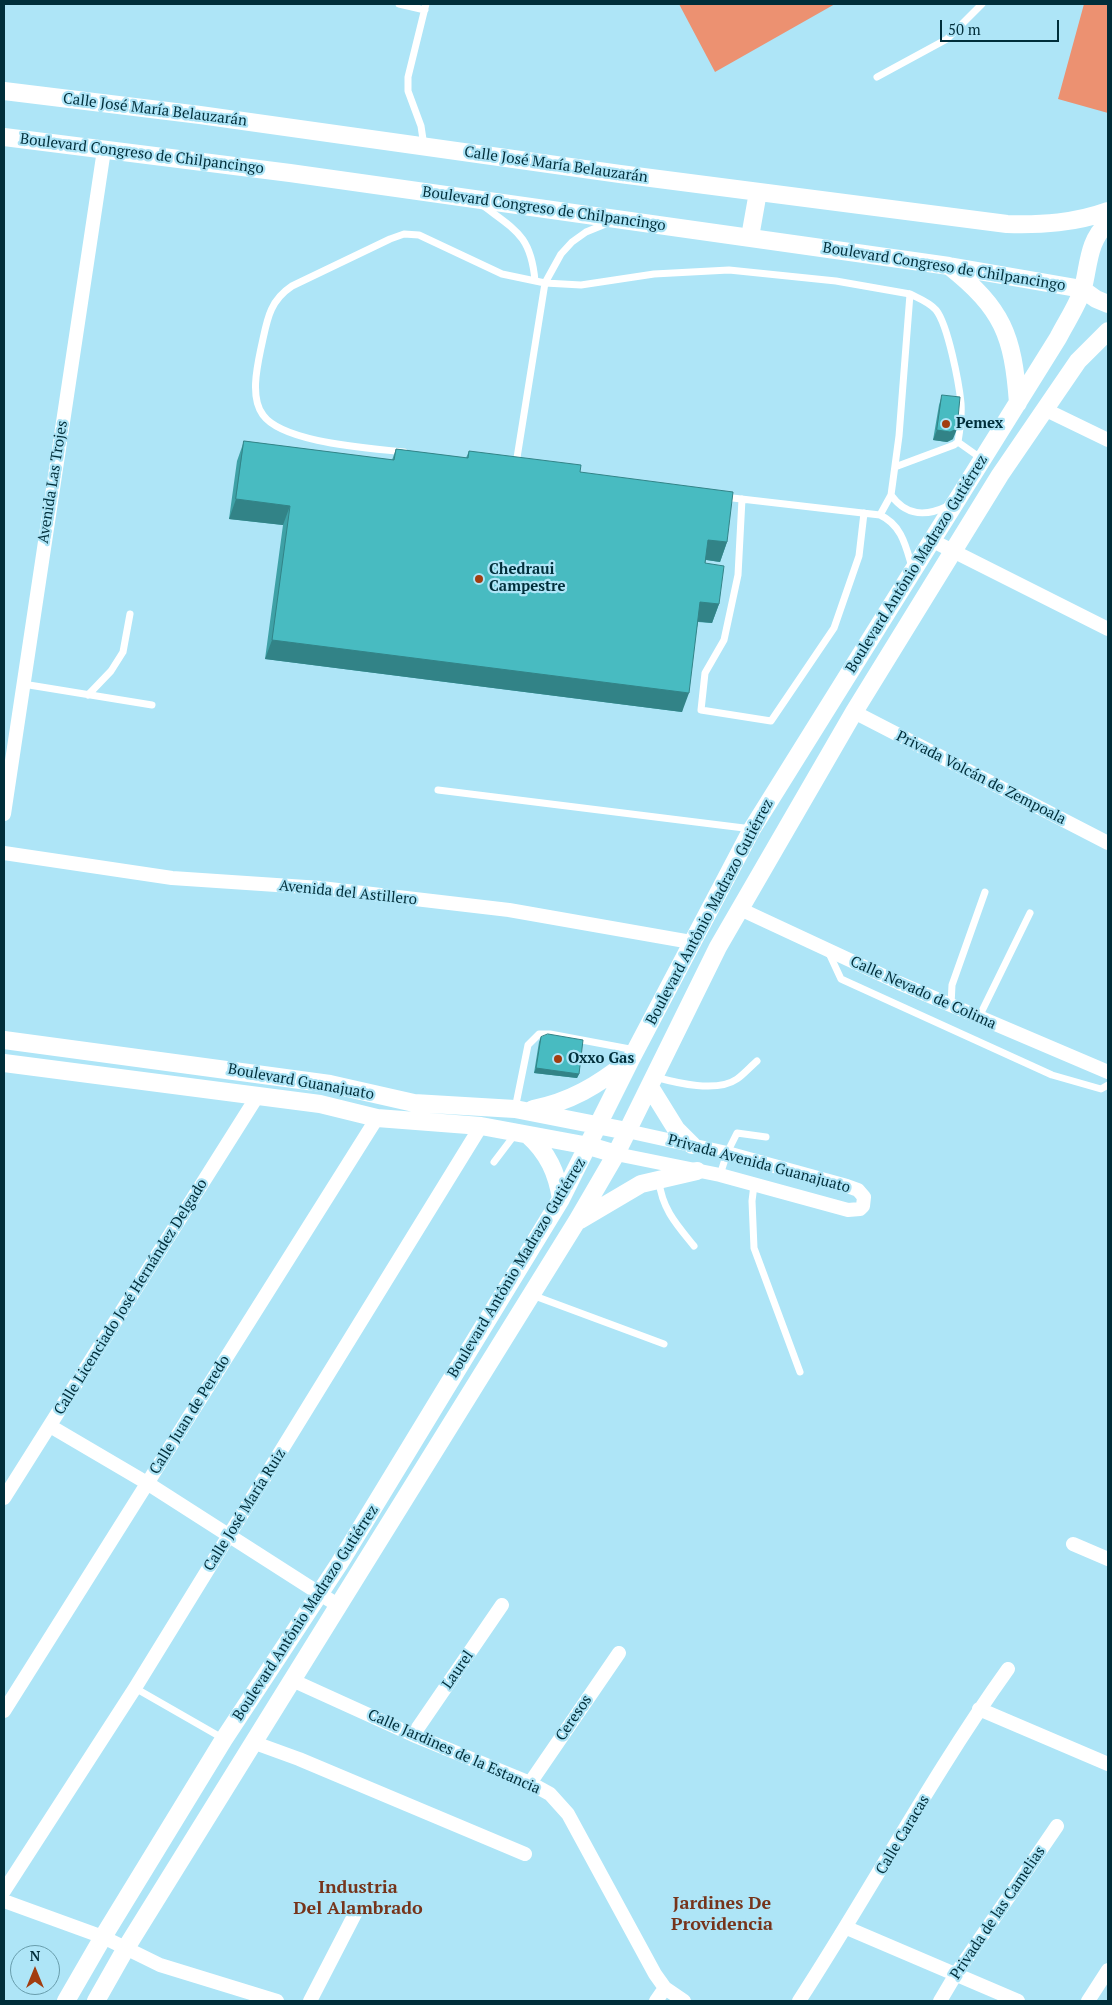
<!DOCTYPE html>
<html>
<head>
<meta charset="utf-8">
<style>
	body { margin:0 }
	#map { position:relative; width:1112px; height:2005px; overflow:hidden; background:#aee5f7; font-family:"PT Serif",serif }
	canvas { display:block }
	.frame { position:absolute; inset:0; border:5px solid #002e3a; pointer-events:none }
	.north { position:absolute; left:10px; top:1945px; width:50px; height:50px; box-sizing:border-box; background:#aee5f7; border:1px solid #689cab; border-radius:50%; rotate:0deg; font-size:14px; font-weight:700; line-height:20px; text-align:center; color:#002e3a }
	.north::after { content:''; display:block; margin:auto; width:18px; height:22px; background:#a23d10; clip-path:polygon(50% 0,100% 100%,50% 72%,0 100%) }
	.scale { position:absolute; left:940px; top:20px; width:119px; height:22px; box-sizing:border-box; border:2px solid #002e3a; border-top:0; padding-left:6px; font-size:15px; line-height:18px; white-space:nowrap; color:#002e3a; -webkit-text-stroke:4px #aee5f7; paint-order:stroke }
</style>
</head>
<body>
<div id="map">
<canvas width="1112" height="2005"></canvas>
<div class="frame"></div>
<div class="north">N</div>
<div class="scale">50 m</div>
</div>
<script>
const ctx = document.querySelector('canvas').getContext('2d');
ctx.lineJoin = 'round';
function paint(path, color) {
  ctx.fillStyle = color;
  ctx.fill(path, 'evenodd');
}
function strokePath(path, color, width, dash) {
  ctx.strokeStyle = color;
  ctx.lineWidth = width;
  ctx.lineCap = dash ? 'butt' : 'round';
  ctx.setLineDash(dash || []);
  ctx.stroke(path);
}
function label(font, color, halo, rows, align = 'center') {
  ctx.font = font + ' "PT Serif",serif';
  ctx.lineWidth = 4.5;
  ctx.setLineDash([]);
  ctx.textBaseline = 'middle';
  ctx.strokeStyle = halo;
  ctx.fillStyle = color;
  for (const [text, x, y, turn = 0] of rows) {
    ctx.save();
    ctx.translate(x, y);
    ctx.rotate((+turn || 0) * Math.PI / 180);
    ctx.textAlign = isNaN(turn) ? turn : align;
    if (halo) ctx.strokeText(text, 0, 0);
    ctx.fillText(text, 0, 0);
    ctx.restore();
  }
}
const green = new Path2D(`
	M679,4h156l-120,68z
	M1084,4h24v109l-50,-14z`);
const service = new Path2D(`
	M399,4l26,6
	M877,77l70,-38 35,-35
	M424,146l-3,-20 -13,-35v-14l18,-73
	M481,204c34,26 50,31 54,77
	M958,442l24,17
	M404,452c-34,-4 -121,-9 -141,-37 -13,-17 -6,-48 -2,-67 6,-26 7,-46 31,-62l98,-47 14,-5 15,1 83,39 43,9 36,2 73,-11 75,-4 107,11 74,13 -11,142 -8,59 -11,20
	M516,464l29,-181 16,-29 11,-12 14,-10 22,-9
	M895,467l59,-22 4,-3c2,-12 4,-26 3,-39 -2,-20 -13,-78 -25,-93 -7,-8 -16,-11 -26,-16
	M891,495c15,21 34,22 57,11
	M724,497l156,18c22,10 26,32 32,52
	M742,499l-4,76 -14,65 -19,33 -4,37 70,11 63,-93 25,-72 5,-43
	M23,684l129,21
	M88,695l23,-24 12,-19 7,-38
	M438,790l314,39
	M828,951l13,28 211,96 49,14 7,-4
	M951,1005l1,-20 33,-93
	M979,1017l51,-104
	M655,1077c22,6 62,16 82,2 7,-5 13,-12 20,-18
	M515,1109l13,-64 11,-11h11l85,16
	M494,1162l22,-29
	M720,1175l7,-22 10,-20 29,4
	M659,1181c3,28 18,44 35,65
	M754,1185l-2,16 2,47 46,124
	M532,1295l132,49
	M135,1688l89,51`);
const minor = new Path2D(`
	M1044,409l64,31
	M931,540l177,89
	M854,712l254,131
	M4,814l100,-664
	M4,853l168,25 149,10 188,22 182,32
	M740,909l159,74 209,89
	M616,1154l104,21 128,35 12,-1 3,-3 1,-9 -6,-7 -11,-4 -120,-33 -100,-22
	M50,1426l97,57 192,123
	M4,1498l254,-403
	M1073,1544l35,15
	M294,1681l119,54 117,48 20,11 18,20 87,160 10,14 19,13
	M979,1709l129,55
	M4,1711l373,-593
	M413,1735l89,-130
	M255,1743l44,16 226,95
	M530,1783l89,-130
	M4,1891l131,-203 346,-562
	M4,1901l99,36 57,28 117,36
	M847,1928l171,73
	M310,2001l47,-91
	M656,2001l9,-13
	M799,2001c71,-109 133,-226 209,-332
	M940,2001l16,-27 101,-148
	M1088,2001l20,-31`);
const tertiary = new Path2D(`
	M4,91l196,24 420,59 387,50c35,1 68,-1 101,-13
	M4,137l286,36 659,93 133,23 14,10 12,5
	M750,237l8,-45
	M949,266c54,43 64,69 69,137
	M4,1040l326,44 84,19 101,6 112,22
	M4,1063l316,41 57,14 104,8 108,20 27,8
	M650,1087l26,42 16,16
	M533,1109c37,-7 65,-24 94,-47
	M528,1135c20,18 29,38 33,64
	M580,1220l61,-36 56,-13
	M66,2001l37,-64 121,-198 115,-175 222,-365 70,-140 121,-230 306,-491c8,-16 20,-33 25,-50 6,-23 5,-48 25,-65
	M96,2001l30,-53 451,-727 39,-67 102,-207 136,-235 146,-237 78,-114 30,-30`);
const wall = new Path2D(`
	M942,395l11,44 -6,3 -14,-2 6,-35z
	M244,441l148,19 4,-11 70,9 3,-7 111,21 147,70 -7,20 -14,-2 -1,3 14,41 -7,19 -14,-1 -16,90 -417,-53 18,-134 -54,-6 8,-58z
	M541,1037l38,37 -2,4 -43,-5 5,-31z`);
const shadedWall = new Path2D(`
	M957,429l-4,10 -6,3 -14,-2 4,-10z
	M236,499l54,7 -7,19 -54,-6z
	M708,540l19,2 -7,20 -19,-3z
	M700,602l19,2 -7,19 -19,-2z
	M272,640l417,53 -7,19 -417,-53z
	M536,1068l43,6 -2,4 -43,-5z`);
const building = new Path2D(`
	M942,395l18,2 -3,32 -7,3 -13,-2z
	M244,441l150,19 2,-11 72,9 1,-7 112,14 -1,7 153,20 -6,50 -19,-2 -3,23 19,3 -5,38 -19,-2 -11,91 -417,-53 18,-134 -54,-7z
	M548,1034l35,6 -4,34 -43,-6 5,-31z`);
const markers = [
	[946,424,5,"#a23d10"],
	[479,579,5,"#a23d10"],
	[558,1059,5,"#a23d10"]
];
const streetNames = [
	["Calle José María Belauzarán",155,110,7],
	["Boulevard Congreso de Chilpancingo",142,154,7],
	["Calle José María Belauzarán",556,165,8],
	["Boulevard Congreso de Chilpancingo",544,209,8],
	["Boulevard Congreso de Chilpancingo",944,267,9],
	["Avenida Las Trojes",53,482,-81],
	["Boulevard Antônio Madrazo Gutiérrez",917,564,-58],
	["Privada Volcán de Zempoala",981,778,27],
	["Avenida del Astillero",348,893,6],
	["Boulevard Antônio Madrazo Gutiérrez",710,912,-62],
	["Calle Nevado de Colima",923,993,24],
	["Boulevard Guanajuato",301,1082,10],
	["Privada Avenida Guanajuato",759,1164,15],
	["Boulevard Antônio Madrazo Gutiérrez",517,1268,-59],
	["Calle Licenciado José Hernández Delgado",131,1297,-58],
	["Calle Juan de Peredo",190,1415,-58],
	["Calle José María Ruiz",245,1510,-58],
	["Boulevard Antônio Madrazo Gutiérrez",306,1613,-57],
	["Laurel",458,1670,-55],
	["Ceresos",574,1718,-56],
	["Calle Jardines de la Estancia",454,1752,24],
	["Calle Caracas",903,1835,-59],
	["Privada de las Camelias",998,1913,-56]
];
const poiNames = [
	["Pemex",956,424],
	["Chedraui",489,570],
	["Campestre",489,587],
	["Oxxo Gas",568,1059]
];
const quarterNames = [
	["Industria",358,1888],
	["Del Alambrado",358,1909],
	["Jardines De",722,1904],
	["Providencia",722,1925]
];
paint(green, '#ec9171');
strokePath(service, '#fff', 7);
strokePath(minor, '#fff', 14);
strokePath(tertiary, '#fff', 18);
paint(wall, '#3ea1a6');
paint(shadedWall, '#328387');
paint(building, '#48bbc1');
strokePath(building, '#328387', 1);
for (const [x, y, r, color] of markers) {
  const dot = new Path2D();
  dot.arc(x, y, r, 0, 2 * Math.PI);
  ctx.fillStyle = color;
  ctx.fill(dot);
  strokePath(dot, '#aee5f7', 2);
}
label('15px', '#002e3a', '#aee5f7', streetNames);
label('bold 15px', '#002e3a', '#aee5f7', poiNames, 'left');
label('bold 18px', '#76341b', '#aee5f7', quarterNames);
</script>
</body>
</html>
